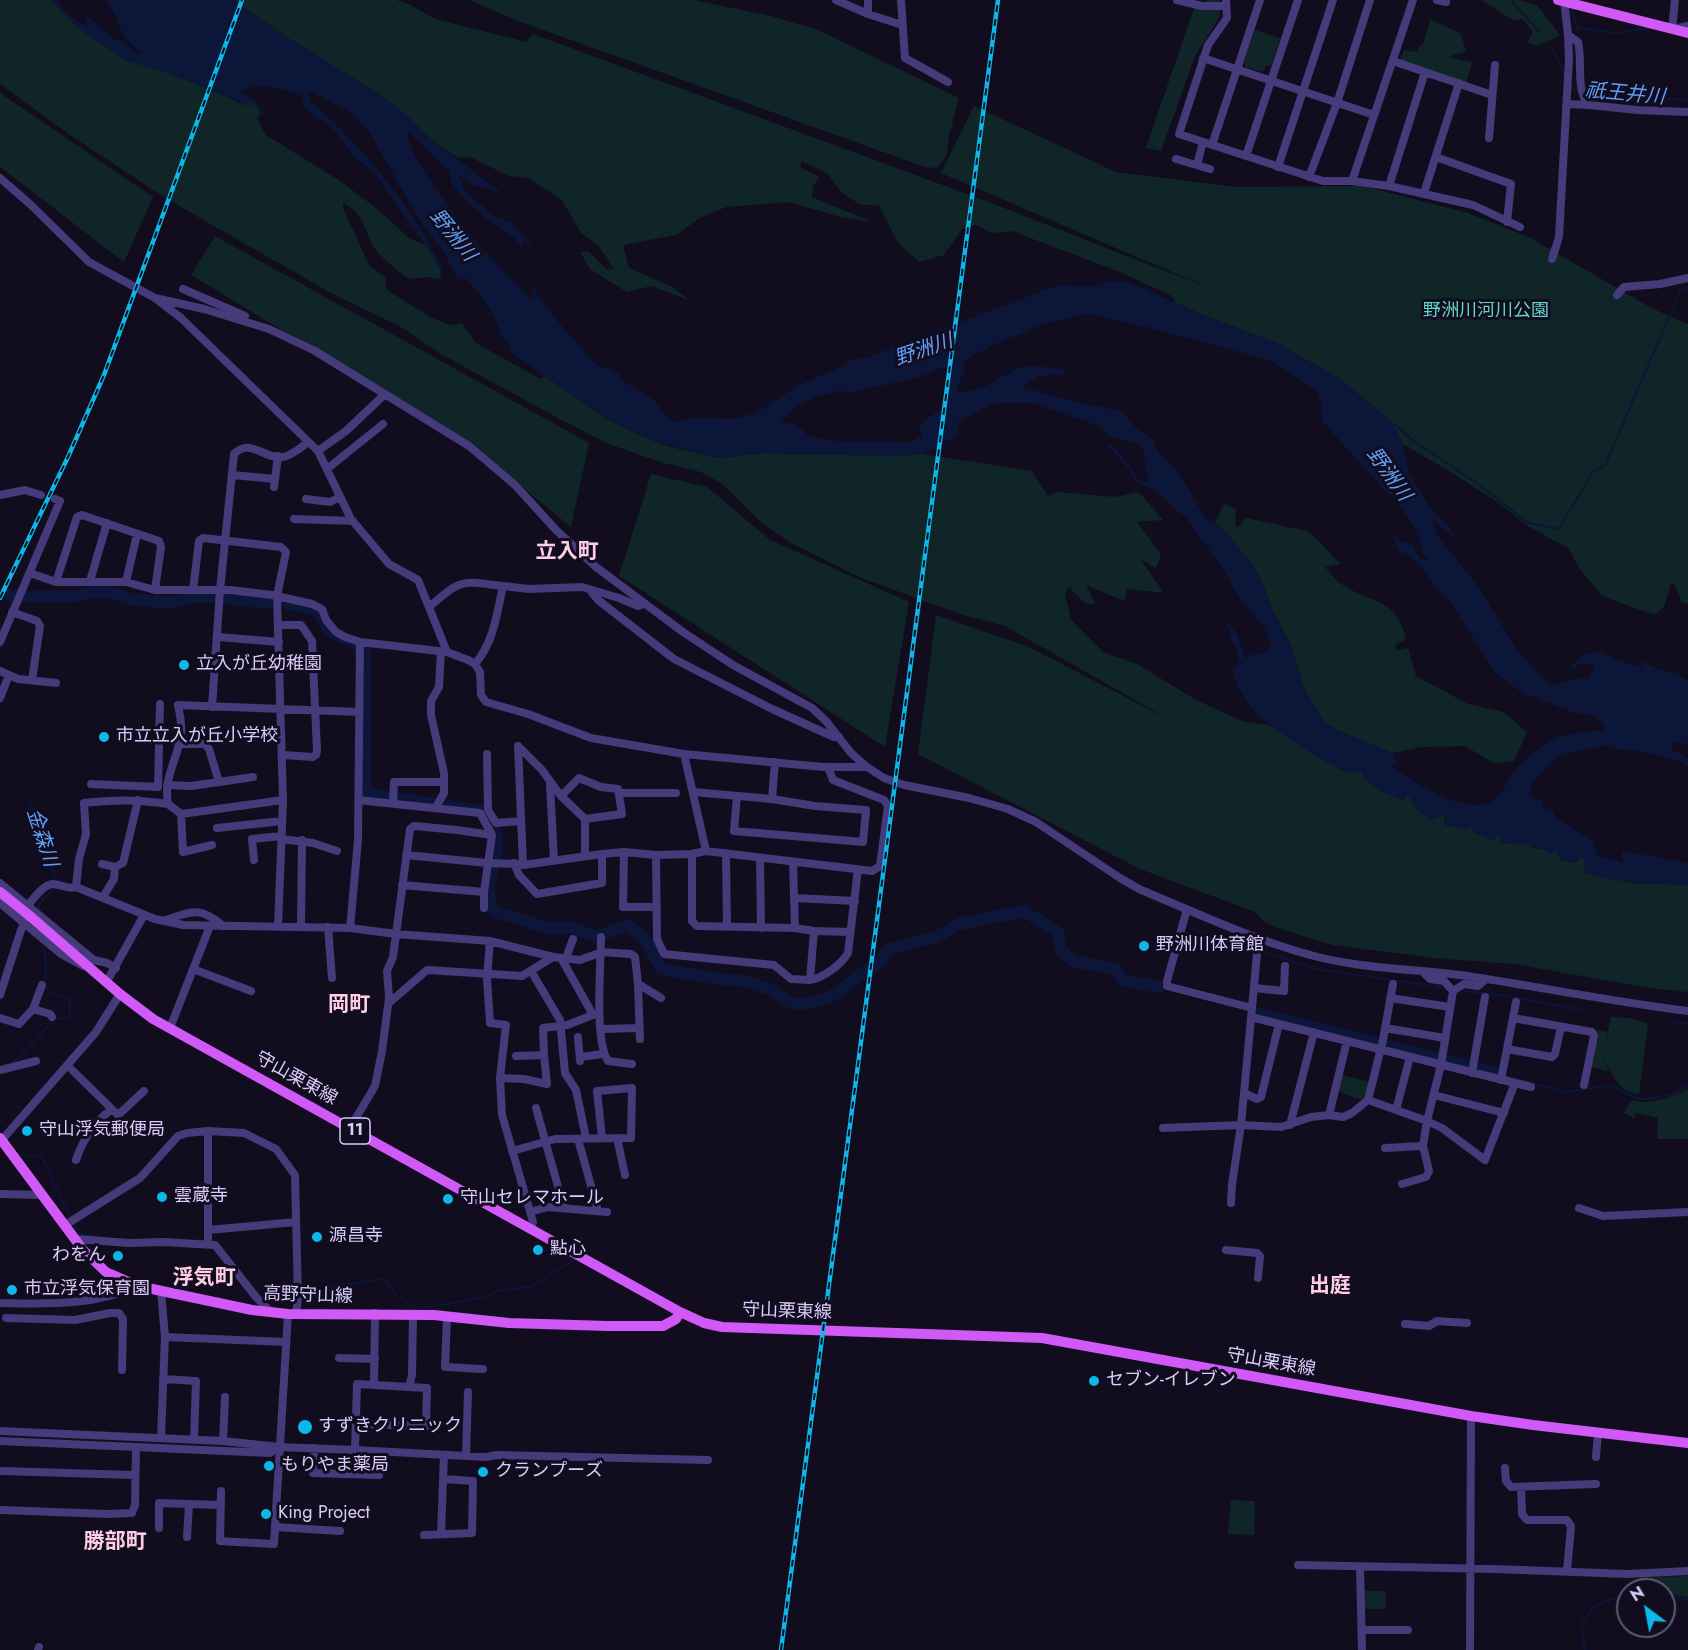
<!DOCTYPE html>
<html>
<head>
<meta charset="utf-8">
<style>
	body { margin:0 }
	#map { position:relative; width:1688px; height:1650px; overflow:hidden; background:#120d1e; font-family:Jost,sans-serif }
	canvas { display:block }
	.north { position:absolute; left:1616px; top:1578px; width:60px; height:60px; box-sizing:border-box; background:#120d1e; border:2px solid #615977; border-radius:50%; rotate:328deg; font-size:16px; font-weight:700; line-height:24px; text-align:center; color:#d8ccfc }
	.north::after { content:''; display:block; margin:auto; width:21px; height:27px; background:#0cb7e9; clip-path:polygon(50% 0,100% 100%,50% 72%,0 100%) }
</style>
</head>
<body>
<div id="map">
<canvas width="1688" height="1650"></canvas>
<div class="north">N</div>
</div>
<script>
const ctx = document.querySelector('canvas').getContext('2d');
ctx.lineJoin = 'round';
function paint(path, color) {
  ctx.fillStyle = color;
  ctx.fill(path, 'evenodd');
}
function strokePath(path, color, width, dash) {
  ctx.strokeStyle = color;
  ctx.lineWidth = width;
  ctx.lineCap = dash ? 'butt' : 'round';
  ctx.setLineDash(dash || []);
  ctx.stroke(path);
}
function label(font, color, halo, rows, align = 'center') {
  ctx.font = font + ' Jost,"Noto Sans JP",sans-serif';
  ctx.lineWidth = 6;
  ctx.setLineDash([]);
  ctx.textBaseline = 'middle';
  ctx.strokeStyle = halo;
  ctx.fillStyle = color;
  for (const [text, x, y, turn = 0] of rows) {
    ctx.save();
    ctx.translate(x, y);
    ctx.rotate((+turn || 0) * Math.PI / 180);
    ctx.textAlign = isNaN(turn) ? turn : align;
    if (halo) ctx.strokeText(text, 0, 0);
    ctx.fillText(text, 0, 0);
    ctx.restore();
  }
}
const green = new Path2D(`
	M0,0h52l12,15 14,13 23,15 75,33 48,19 19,10 2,-4 -1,-2 13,7 3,8 -3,5 9,16 74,46 36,27 34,31 16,6 14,24v10l-12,-2 -19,2c-11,-8 -31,-23 -37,-35 -10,-21 -8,-29 -29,-41v5l26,57 16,12 2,13 43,27 19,8 13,-2 14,20 64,36 6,-3 58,41 35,18 31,12 50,11 42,-5 129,3 31,-2 110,17 16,25 10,-4 57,5 24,-5 24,28 -26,2 24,32 -5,14 -15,-8 23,33 -37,-4 -3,12 -38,-16 9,18 -9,1 -17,-17 -4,6 6,27 32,32 34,12 59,36 46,21 27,4 41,27 34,19h17c13,17 22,21 42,29l5,-5 9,14 13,11 12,-5 3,2 -1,7 26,2 5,7 19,7 2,-5 32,8 2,4 13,2 6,4 7,-2 5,9 13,3 7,-6 3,2 1,14 49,10 54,2v107l-39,-4 -135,-24 -80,-6 -101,-13 -56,-17 -14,-7 -8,-9 -115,-43 -222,-115 18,-139 91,31 143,74 -165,-94 -45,-12 -101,-37 -68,-34 -29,-20 -41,-40 -20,-11 -41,-10 -54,-19 -63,-33 -102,-56 -40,-27 -68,-33 -116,-66 -61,-36 -86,-57 -70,-51z
	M233,0h163l13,4 26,15 91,23 7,-8 453,167 228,89 -273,-117 33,-67 142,66 120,15 127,-1 105,27 63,25 122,71 35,15v280l-6,-2 -7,-17 -4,-2 -7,24 -10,8 -52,-19 -23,-28 -10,-19 -41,-23 -32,-25 -47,-30 -46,-27 -12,-23 -51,-42 -63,-36 -74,-28 -29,-13 1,-2 -5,-5 -50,-23 -108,-41 -21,2 -14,-8 -15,4 -18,26 -25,7 -21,-19 -19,-37 -20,-2 -19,-13 -12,-17 -26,-13 -2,6 19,10 -6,9 -1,11 61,25 -32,-5 -52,-15 -63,5 -26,11 -24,17 -53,10 6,23 44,19 16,13 -38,-14 -24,6 -37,-23 -10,-17h9l17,17h8l-16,-24 -17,-12 -19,-33 -34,-22 -19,-2 -39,-19 -12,1 -25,-17 -29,-28 -27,-20 -89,-55z
	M469,0h224l78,16 47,14 141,68 -10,38 -3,21 -8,10 -10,1 -410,-147z
	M1205,0h15v16l-25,40 -34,95 -15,-3 48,-140h12z
	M1481,0h38l18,5 23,30 -23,11 -10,-4 6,-10 -10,-13 -10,1z
	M1430,19l31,15 5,18 -19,5 25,5 -6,22 -67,-21 5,-13 14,2 -1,-3 7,-7z
	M1255,30l25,8 -9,28 -5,-1 -3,7 -18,-5 -1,-5z
	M0,93l153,104 -29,65 -124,-95z
	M215,236l374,207 -18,84 -100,-82 -280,-170z
	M651,474l56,13 63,53 139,62 -24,145 -266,-171z
	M1224,504l12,5 -1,13 2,6 9,-10 61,13 15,13 18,20 -15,3c5,5 10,13 16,17 29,19 56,14 65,55l-11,6 2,5 11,-2 8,28 52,28 35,8 24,20 -13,29 -19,3 -30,-18 -43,1 -30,6 -53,-22 -15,-8 -20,-35 -14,-44 -18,-35 -10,-27 -13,-22 -34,-38z
	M1611,1017l19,1 18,6 -9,70c-20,0 -27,-22 -37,-37l7,14 -19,-4 7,-37 10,2 -4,22z
	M1341,1075l30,7 -5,17 -4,1 -25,-9z
	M1688,1089v50h-31l1,-21 -22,-5 -2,5 -10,-5 8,-13c17,6 40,-3 56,-11z
	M1231,1500l24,1 -1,34 -26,-1z
	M1688,1576v22l-11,-3h-13v-5h-29l1,-10 2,-2z
	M1364,1591h22v18h-22z`);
const water = new Path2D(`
	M52,0h6c6,12 16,21 29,26v-10l27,23 12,4 13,12 3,-2 -18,-16 -10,-25 -8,-12h127l55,38 89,55 27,20 29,28 70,53 -29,-9 -15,-10 7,17 28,24 18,7 17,19 15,31 -17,-31 -6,-2 4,15c-6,-17 -18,-23 -32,-32 -11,-6 -35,-29 -41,-40 -2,-3 -1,-9 -2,-13 -18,-10 -28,-31 -43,-38 2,16 11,29 19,42 29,46 65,87 105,125l2,-4 -2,-11 17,26 46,53 25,11 6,8 30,19 8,12 10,9 21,-4 39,1 23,-6 43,-28 46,-20 4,-5 17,-2 192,-73 35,2 16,-5 17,-1 77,34 74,28 63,36 51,42 12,23 6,29 22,35 19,20 8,12 -27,-22 8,20 39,48 40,66 33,34 17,-6 21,-2 5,-13 -12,-2 -10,6 -2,-2 12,-12 18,-4c9,5 35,17 43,16l-4,-7c16,9 32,12 49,20v64l-14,-2 -3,7 17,9v8l-5,-3 -36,-11 -29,-3 -12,-4 -23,5 -19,5 -13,7 -18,20 -4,11 5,7 3,-2 5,4 1,7 6,-1 6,5 -1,3 39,25 5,15 26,6 -3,-8 2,-3 65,12v22c-35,-1 -69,-2 -103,-12l-1,-14 -3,-2 -7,6 -13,-3 -5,-9 -7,2 -6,-4 -13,-2 -2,-4 -5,2 -22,-2 -1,-7 -4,-1 -2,5 -19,-7 -5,-7 -4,4 -22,-5 1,-8 -3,-2 -12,5 -13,-11 -9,-14 -4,5c-17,-6 -35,-12 -43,-29 -5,2 -12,2 -18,-1 -19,-7 -35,-20 -52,-31 -13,-9 -27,-16 -37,-28 -10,-12 -18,-26 -22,-41l5,-3c3,-11 1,-20 -7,-29l1,-3 -4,-13c4,4 8,9 10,13 5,9 3,17 10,24l1,-3 16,-4 7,-8 -6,-15 -26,-32 -16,-28 -39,-54 -7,-4 -19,-19 -22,-11 -8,-13 -23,-24 3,3 3,-3 14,16 11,15 1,5 11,2v-6l-5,-13 3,-6 -3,-8 -6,-5 -29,-9 -6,-8 -70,-24h-38l-35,18 -2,15 -35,18 -31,2 -129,-3 -42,5 -50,-12 -31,-11 -35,-18 -96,-66 4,-1 -16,-21 5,3c-9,-22 -21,-40 -38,-56l-4,3 -5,-6 -9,-19 -23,-30 -54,-94 -17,-18 -45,-23 4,9 -2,1c14,13 28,25 41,39 35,36 73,86 94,132l-3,9v-10l-8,-14 -57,-82 -20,-15 -25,-33 -16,-8 -12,-13v-8c-25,-8 -38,-15 -63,-5 10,5 18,11 25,22l-3,3 -4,-10 -12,-6 7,7 -76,-31 -51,-16 -47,-32 -14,-13zM1087,314l56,12 126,34 50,32 -1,5 5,13 -3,2 3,10 65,72h3c10,13 34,44 31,60l5,2v4l-8,-2 -6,-13 -12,-4 -9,-6 7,16 10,4 12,11 13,19 15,15 47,74 25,18 51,20 22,4 8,6 4,8c-22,2 -42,2 -62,15 -11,7 -26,20 -33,31 -5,8 -9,17 -16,23 -28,21 -82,-19 -105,-34l8,-2 -6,-10 -53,-22 -15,-8 -20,-35 -14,-44 -18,-35 -10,-27 -13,-22 -18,-22 -16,-16 -9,-3 -30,-51 -16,-13 -7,-15 -18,-13 -11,-15c-13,-2 -23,-7 -35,-7l-64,-17 -1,-3 16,-9 26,-2 -2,-4c-10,-2 -37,-6 -46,-2 -7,3 -9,7 -18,8 -8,11 -31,15 -45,17l9,-21 1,-12 28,-15 51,-21zM947,368c4,10 1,30 -5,39 -7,9 -17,10 -23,20l3,8 -11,8c-24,-3 -85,2 -103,-8 -5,-3 -9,-9 -13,-12h-15l16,-16 18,-10 24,-6 13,1 65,-14 22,-9z`);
const stream = new Path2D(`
	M1511,0l29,33
	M1571,8l7,20 39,5 33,-5
	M1676,24l12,-3
	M1577,39l1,-11
	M1551,47l15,28
	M1571,85l3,5 6,2
	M1586,93l102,7
	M1391,424l6,2 14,13 67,45 50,39 31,6 33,-56 13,-8 76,-175 7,-2
	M28,799c10,17 9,28 14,46 4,13 12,23 13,36
	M39,912l1,-9 14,-16
	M1190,928l127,41 123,18
	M1464,991l31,3 93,17
	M1670,1022l18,2
	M12,1064l43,-45 15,-2v-17l-17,-6 -8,-8 1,-28 -5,-17
	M1506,1076l59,16 41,-6 9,1 22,12h13l23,-5 15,-8
	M22,1155l20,2 36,77 23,3
	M580,1235l4,15
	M264,1300l13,1 58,-15 50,-7 10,15 22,14 25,-3 42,-8 17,-7 29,-3 44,-27
	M1664,1597l9,-1 15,4
	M1585,1650c-1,-7 -4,-17 -3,-24 6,-22 27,-28 46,-28`);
const river = new Path2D(`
	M9,595l6,1
	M23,597l55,-1 12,-4 23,1 18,6 38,4 25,-6h20
	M224,598l43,5
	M284,603l31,7 4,2 9,18 37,19v141l2,4 114,17c4,5 12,12 14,19 10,25 -15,50 -2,81l58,18 19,-2 26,10 31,-12 17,12 17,32 58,10 24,2 26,8 24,15h14l23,-7 13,-8 6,-6 33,-23 5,-10 51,-14 21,-12 65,-13 35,22 1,17 13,11 43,8 6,11 37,7
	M1257,1013l122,30
	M1385,1045l51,13
	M1449,1061l21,5
	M1477,1068l21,6`);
const minor = new Path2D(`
	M836,0l32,14 34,11
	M868,0v14
	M901,0l4,58 43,24
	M1177,0l25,6h24
	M1226,0l1,18 -19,27 -29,89 144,47h29l37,5 84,19 47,22
	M1437,0l9,2
	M1675,0l-3,29 16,-3
	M1568,35l10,7c5,19 -3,48 11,63l48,5 51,2
	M1203,58l171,57
	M1393,61l99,34
	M1567,104l22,1
	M1489,138l6,-73
	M1212,145l48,-145
	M1246,156l52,-156
	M1436,157l75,27 -4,38
	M1176,159l34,10
	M1197,165l6,-23
	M1278,167l55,-167
	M1309,177l28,-74 33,-103
	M0,178l31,27 58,57 66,36 26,20 137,133 33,68 38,45 29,16 29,72
	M1352,181l61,-181
	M1389,186l36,-114
	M1424,193l35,-110
	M1552,259l7,-22 10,-178 -1,-24 -4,-35
	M183,289l62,27
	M1617,295l7,-8 36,-3 28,-6
	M155,298l49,11 65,20 46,22 154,95 46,39 41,45 40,37 87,65 50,33 79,43 14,13 25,32 16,14 17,11 20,7 65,13 39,11 28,13 84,56 19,11c57,24 115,51 175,67 49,13 103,13 153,20 74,11 147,26 221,35
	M318,451l28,-20 39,-37
	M327,469l56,-45
	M232,475l43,4
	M274,487l4,-31
	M0,495l25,-5 16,5
	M306,499l24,3 10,-5
	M294,519l59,2
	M30,573l26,9h70l29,8h75l42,5 40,9 10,5 4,11 10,12 9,5 15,5 87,10 21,8 7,4 5,8 1,23 5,7 42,12 63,24 93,16 139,13h44
	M90,581l17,-58
	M56,582l21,-65 5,-2 77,26 2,6 -6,43
	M126,582l11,-48
	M193,590l6,-49 4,-3 78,9 5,5 -9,44 6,204 -5,127
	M590,590l8,10 76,59 98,50 62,28h5
	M429,607c34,-29 31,-26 74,-21
	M12,612l25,9 3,5 -8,54
	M278,625h23l11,16 5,110 -1,4 -3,2 -30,-2
	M218,637l61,5
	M0,642l60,-141 -5,-2
	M475,664c19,-22 22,-51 28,-78l26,3 53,-2 37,11 19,8 5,-2
	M0,671l18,8 38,4
	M0,698l9,-23
	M212,707l8,-117 14,-136c16,-17 31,6 49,3 10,-2 17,-9 25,-15
	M518,746l5,119 79,-11 22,-2 32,3 35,-1 15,-3 166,20 8,-5 8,-60 -4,-6 -51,-20 -5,-13
	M518,746l24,24 19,26 24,23v36
	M487,754l1,56 8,13 25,-2
	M684,754l22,97
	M219,782l34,-5
	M91,784l67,3 2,-83
	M550,784l4,76
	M167,785l24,1 28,-4 -10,-33 -4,-5h-26
	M694,792l78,7 43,7 51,4 -3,32 -129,-11 3,-35
	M619,793h57
	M561,796l18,-18 22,9 17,2 4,25 -37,5
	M772,799l3,-37
	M358,800l122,13 12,22
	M393,803l1,-21h50
	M168,804l13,10 102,-14
	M436,807l8,-14v-20l-13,-58v-14l8,-14 2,-36
	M181,814l2,38 29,-7
	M217,828l65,-7
	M281,839l32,4 24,8
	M624,852l-1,55h33
	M726,853l1,73
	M692,854v67l5,5 98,2 19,3 36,1
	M406,855l81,8 32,1
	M656,855l1,84 7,15 110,11 17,14 19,1
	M760,858l1,70
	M254,860l-2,-21 29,-3
	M793,862l2,66
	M514,863l5,12 18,19 65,-11v-29
	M102,864l13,3 8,-4 15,-63
	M0,883l94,77 13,3 9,5
	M402,885l82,7
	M76,887l3,-28 7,-25 -2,-31c32,-4 52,-3 84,1 -5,-28 10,-44 13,-70 1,-9 -1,-20 -3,-29l181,7
	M103,897l11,-18 1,-12
	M794,898l61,3
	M0,903l61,51 22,12
	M1187,909l-20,72v5l85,22
	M163,921c27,-9 36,-16 60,5
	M301,927l1,-87
	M328,927l4,51
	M350,928l8,-88 2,-198
	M814,931l-4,49c13,-2 31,-15 38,-27l10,-84
	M601,937c0,29 -7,103 7,124l24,3
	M490,941l-3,37 3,45 16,2 -6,53 2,37 31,107 -3,7
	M566,958l7,-19
	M193,969l58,22
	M531,971l29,49 5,53 11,17 10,48
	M106,983l38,-68
	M638,984l2,55
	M1254,988l30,3 1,-25
	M1453,991l11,-7 14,2 8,-7
	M0,995l21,-65c5,-8 4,-15 7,-23 3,-7 17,-23 24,-23 9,0 16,6 24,3l79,32 28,6 167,3 46,6 94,7 63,16 27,3 22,-8 29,2 4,3 3,27 23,14
	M1390,998l60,9
	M389,1003l38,-33 95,6 31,-19
	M33,1009l17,5 2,3
	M1251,1017l280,70
	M0,1018l19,6 14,-15 9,-24
	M1513,1018l79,14 2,4 -10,49
	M170,1028l40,-102
	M1385,1028l60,10
	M602,1029l37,-1
	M578,1037l2,24
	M1507,1049l45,8 3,-3 6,-27
	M544,1055l-1,-27 24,-3 26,-10 -32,-57
	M580,1057l23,-3
	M67,1065l51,50 26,-24
	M0,1070l36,-9
	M1472,1073l13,-76
	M500,1078l24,1 23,5 -3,-29 -28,1
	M1501,1080l15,-78
	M1244,1093l13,6 4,-2 18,-73
	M1434,1095l70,18
	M1368,1100l59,21 15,7 43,32 30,-77
	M536,1108l28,100
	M1396,1110l14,-53
	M1329,1115l18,-74
	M1290,1125l24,-93
	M350,1128l25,-42 7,-35 7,-53 -2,-27 6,-14 17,-128 4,-3 43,4 35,5 -8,57v16
	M1163,1128l78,-3 40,2 30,-10 18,-2 14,2 9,-4 16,-13 15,-60 10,-56
	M617,1138l8,37
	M578,1139l20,72
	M0,1142l96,-110 24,-38
	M1385,1148l38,-2
	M512,1151l43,-12 76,-1 1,-50 -35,3 5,47
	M76,1160c7,-21 17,-37 35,-50
	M1402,1184l24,-7 3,-6 -6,-25 4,-25 14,-56 12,-74 -9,-10 -14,-2 -8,-8
	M0,1194l42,1
	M1231,1203l1,-19 9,-59 16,-171
	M1579,1208l24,8 85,-4
	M530,1212l18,-5 59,5
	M65,1225l75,-47 38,-42 9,-3 21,-2 36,2 32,16 19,26 3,124 -2,15
	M208,1230l88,-8
	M75,1239l54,4 33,-1 53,3 41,52 15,15
	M208,1243v-112
	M1226,1250l31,3 3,3 -2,22
	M161,1291l4,46 -4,100
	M0,1303c50,1 92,3 138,-17
	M447,1316l-2,51 38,2
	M6,1318l69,2 35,-7h9l4,6 -1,51
	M1405,1324l24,2 8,-5 30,2
	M165,1337l121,5
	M339,1358l36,1
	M163,1379l33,2 -2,59
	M374,1385l1,-72
	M409,1387l3,-12 1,-60
	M0,1431l223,10 56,6 76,3 2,-66 70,4 -1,38 -69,-2
	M0,1441l270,12 9,-6
	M223,1441l2,-44
	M314,1448l-1,25 66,2
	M355,1450l131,7 11,-2 211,5
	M466,1456l2,-64
	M1596,1457l2,-25
	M1505,1468l1,13 5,6 85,-3
	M0,1471l135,4
	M1521,1487l1,27 5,6h40l4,6 -4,45
	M221,1491l-1,50 54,3 14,-230
	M0,1510l108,4 24,-1 3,-8 1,-57
	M275,1527l65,4
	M159,1528v-25l62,2
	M441,1534l3,-79
	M424,1535l48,-2 1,-52 -30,-2
	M187,1537l2,-33
	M1298,1565l196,4 134,5 60,-3
	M1360,1568l2,82
	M1362,1630h46
	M38,1650l1,-3
	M1470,1650l1,-234`);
const major = new Path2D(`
	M1558,0l130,33
	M31,917l89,77 33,25 527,293 24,11 18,4 320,11 429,78 62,9 155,18
	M0,1138l83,112 23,22 32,14 114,24 36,4 146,1 75,8 99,3h55l13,-7 4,-7`);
const rail = new Path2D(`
	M0,598l68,-141 36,-82 138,-375
	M781,1650l217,-1650`);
const majorBridge = new Path2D(`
	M0,892l31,25`);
const markers = [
	[184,665,6,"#0cb7e9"],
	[104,737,6,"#0cb7e9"],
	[1144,946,6,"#0cb7e9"],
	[27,1131,6,"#0cb7e9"],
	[162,1197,6,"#0cb7e9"],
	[448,1199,6,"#0cb7e9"],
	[317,1237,6,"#0cb7e9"],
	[538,1250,6,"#0cb7e9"],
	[118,1256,6,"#0cb7e9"],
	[12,1290,6,"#0cb7e9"],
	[1094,1381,6,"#0cb7e9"],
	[305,1427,8,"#0cb7e9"],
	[269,1466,6,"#0cb7e9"],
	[483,1472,6,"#0cb7e9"],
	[266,1514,6,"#0cb7e9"]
];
const shields = [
	[355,1131,30]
];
const shieldNames = [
	["11",355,1131]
];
const parkNames = [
	["野洲川河川公園",1486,312]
];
const poiNames = [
	["立入が丘幼稚園",196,665],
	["市立立入が丘小学校",116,737],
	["野洲川体育館",1156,946],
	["守山浮気郵便局",39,1131],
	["雲蔵寺",174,1197],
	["守山セレマホール",460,1199],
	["源昌寺",329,1237],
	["點心",550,1250],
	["わをん",106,1256,"right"],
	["市立浮気保育園",24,1290],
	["セブン-イレブン",1106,1381],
	["すずきクリニック",318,1427],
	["もりやま薬局",281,1466],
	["クランプーズ",495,1472],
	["King Project",278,1514]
];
const streetNames = [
	["守山栗東線",296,1079,29],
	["高野守山線",308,1296,2],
	["守山栗東線",787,1312,2],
	["守山栗東線",1271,1363,10]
];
const waterNames = [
	["祇王井川",1625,95,5],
	["野洲川",452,236,51],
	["野洲川",924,351,-19],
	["野洲川",1388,475,54],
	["金森川",41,838,72]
];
const quarterNames = [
	["立入町",567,553],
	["岡町",349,1006],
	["浮気町",204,1279],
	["出庭",1330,1287],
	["勝部町",115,1543]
];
paint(green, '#102527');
paint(water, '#0b1639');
strokePath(stream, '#0b1639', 2);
strokePath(river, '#0b1639', 12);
strokePath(minor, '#453a7a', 8);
strokePath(major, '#d059f7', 10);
strokePath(rail, '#0cb7e9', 4.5);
strokePath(rail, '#120d1e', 2, [7]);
strokePath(majorBridge, '#d059f7', 10);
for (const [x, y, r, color] of markers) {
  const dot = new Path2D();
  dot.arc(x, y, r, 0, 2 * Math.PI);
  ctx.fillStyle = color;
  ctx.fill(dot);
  strokePath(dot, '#120d1e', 2);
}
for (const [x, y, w] of shields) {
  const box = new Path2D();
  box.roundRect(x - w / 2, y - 13, w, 26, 4.5);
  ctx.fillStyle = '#120d1e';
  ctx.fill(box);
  strokePath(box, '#d8ccfc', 1.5);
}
label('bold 16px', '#d8ccfc', null, shieldNames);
label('18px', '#5dd8c9', '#120d1e', parkNames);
label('18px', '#d8ccfc', '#120d1e', poiNames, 'left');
label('18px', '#d8ccfc', '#120d1e', streetNames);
label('italic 20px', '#609ef7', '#120d1e', waterNames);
label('bold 21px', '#fdcee6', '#120d1e', quarterNames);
</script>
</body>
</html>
